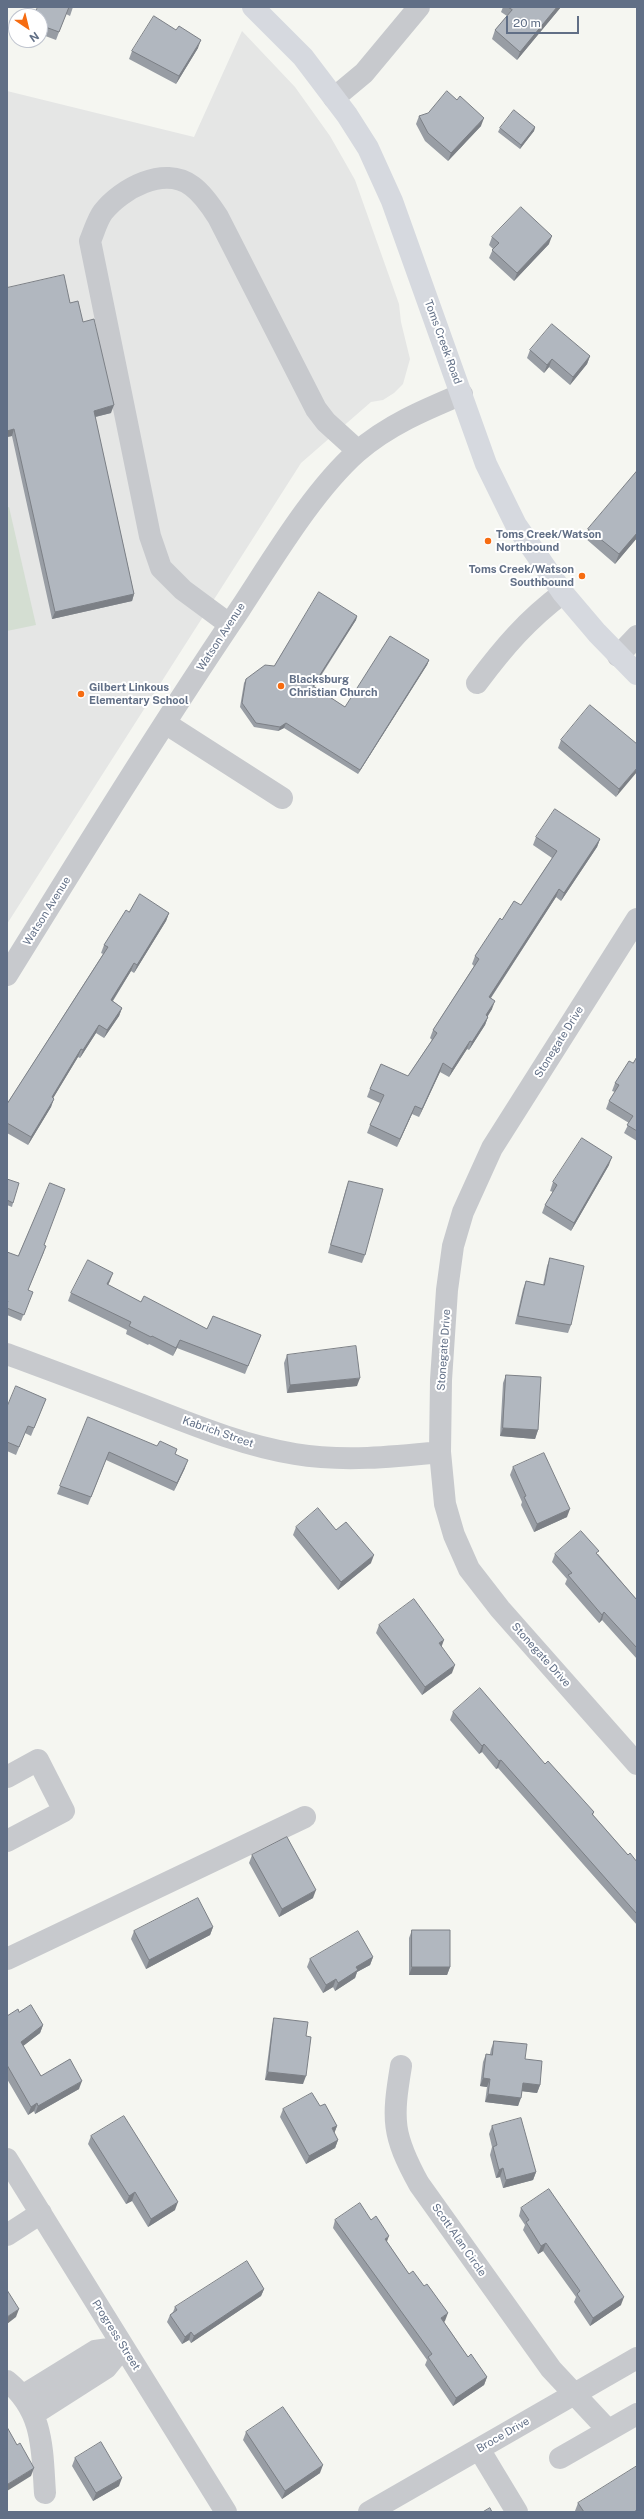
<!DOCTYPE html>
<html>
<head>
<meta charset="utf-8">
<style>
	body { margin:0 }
	#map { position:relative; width:644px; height:2519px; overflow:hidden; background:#f5f6f1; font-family:"Public Sans",sans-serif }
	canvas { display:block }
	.frame { position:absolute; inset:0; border:8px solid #616f86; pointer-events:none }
	.north { position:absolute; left:8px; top:8px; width:40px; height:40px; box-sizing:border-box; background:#fff; border:1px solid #c0c5cf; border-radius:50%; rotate:145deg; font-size:11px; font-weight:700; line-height:16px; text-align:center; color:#616f86 }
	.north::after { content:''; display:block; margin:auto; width:14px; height:18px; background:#f66c11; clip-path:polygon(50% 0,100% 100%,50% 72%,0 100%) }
	.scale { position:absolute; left:506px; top:16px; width:73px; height:18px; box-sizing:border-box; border:2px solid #616f86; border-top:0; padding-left:5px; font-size:12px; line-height:14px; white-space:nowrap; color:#616f86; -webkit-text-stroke:3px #fff; paint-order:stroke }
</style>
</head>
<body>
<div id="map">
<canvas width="644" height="2519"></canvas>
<div class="frame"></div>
<div class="north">N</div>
<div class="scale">20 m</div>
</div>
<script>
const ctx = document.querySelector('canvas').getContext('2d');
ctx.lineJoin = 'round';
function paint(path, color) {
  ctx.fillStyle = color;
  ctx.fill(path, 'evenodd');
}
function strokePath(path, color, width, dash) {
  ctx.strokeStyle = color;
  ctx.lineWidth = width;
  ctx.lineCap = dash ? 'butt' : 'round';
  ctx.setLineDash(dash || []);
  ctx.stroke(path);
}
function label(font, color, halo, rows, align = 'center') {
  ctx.font = font + ' "Public Sans",sans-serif';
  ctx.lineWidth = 4;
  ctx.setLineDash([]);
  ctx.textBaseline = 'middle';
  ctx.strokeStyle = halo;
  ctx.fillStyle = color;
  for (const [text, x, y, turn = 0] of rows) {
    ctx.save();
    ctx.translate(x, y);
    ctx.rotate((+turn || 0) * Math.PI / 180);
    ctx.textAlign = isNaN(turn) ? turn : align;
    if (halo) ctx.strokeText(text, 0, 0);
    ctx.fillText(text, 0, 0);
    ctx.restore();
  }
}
const built = new Path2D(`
	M242,31l53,56 35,49 16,28 9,16 44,124 2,18 9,37 -7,25 -9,9 -11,7 -12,2 -70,61 -294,461v-833l187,46z`);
const green = new Path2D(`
	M9,507l27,118 -29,6v-123z`);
const minor = new Path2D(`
	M334,98l30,-25 55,-66
	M229,624l-46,-34 -22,-22 -11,-32 -60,-295c4,-9 7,-21 13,-29 18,-23 61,-47 89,-26 11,8 19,20 26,31l98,192 10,13 32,29
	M618,656l19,-20
	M477,683c27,-36 50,-63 86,-90
	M165,723l117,75
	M637,919l-145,229 -29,64 -10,34 -6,44 -6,90 -1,72 5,52 9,31 15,34 31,40 137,155
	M7,975c76,-123 152,-246 233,-366 33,-50 73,-118 117,-157 31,-27 67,-42 105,-58
	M7,1354c43,16 87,32 130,49 52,20 103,42 158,51 48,8 97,3 145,-2
	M7,1777l31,-17 26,51 -57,30
	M7,1959l298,-142
	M401,2066c-9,54 -9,69 18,118l132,185 57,61
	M7,2159l219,353
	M7,2235l34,-22
	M7,2381c37,30 35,69 38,112
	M22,2396l73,-45 28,-4
	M34,2414l72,-46 17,-21
	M479,2449l38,63
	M560,2458l77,-44
	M369,2512l268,-154`);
const major = new Path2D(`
	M253,7l50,50 44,58 21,33 24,53 94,263 30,61 47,68 34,40 40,41`);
const wall = new Path2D(`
	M38,7h35l-3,9 -4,-2 -10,26 -16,-6v-18z
	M503,7h58l-44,53 -25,-21 3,-9 12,-14 -6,-4z
	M198,48l-22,36 -47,-25 3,-8z
	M419,116l62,10 -33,35 -23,-20 -9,-17z
	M535,127l-1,4 -14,18 -22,-17 2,-4z
	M492,237l57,7 -35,37 -25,-23 4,-9 -4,-4z
	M7,288l63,15 13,19 28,91 -16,4 39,177 -2,7 -80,18 -40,-183 -5,1z
	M530,350l60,6 -3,8 -17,21 -21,-18 -5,6 -17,-15z
	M637,471v67l-22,26 -30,-26 3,-9z
	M357,616l-1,4 -42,67 31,20 84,-47 -2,5 -69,109 -74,-46 -6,3 -24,-4 -14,-20 4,-24 2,-4 28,-13z
	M561,740l76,4 -21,53 -58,-49z
	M536,837l64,2 -3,8 -36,54 -5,-4 -65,101 1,11 -4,7v1l-3,8 -16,25 -2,-1 -18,28 -9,-5 -21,45 -7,-3 -15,33 -30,-14 3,-8 10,-22 -13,-6 3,-8 38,-13 24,-36 -2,-2 3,-8 41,-64 -2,-2 3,-8 27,-36 19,-15 31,-47 -19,-13z
	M129,912l40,1 -3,8 -32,52 -3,-2 -18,30 9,7 -3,8 -15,22 -8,-5 -16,25 -2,-1 -25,41 -2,9 -23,38 -21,-12v-29l96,-150 -2,-1 3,-8z
	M637,1057v84l-13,-8 5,-10 -23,-14 3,-8 6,-9 -3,-1 3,-8 18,-20z
	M609,1165l-38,66 -29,-18 3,-8 8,-13 -3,-1 3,-9z
	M7,1179l6,24 -1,4 -5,-2z
	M349,1181l16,74 -3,8 -34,-10 18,-64z
	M44,1245v7l-16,38 2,8 -9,23 -14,-6v-63l11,4z
	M550,1258l21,67 -3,8 -53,-9 8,-35 3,-8 17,4 4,-19z
	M110,1281l-2,4 33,17 66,27 54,6 -16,39 -68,-26 -4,8 -24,-12 -1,1 -22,-11 1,-4 -59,-29 3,-8z
	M287,1355l70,31 -70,7 -3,-30z
	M506,1375l32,55 -3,9 -35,-3 3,-53z
	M46,1399l-15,37 -6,-3 -9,22 -9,-4v-44z
	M88,1417l87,38 10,13 -11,23 -68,-31 -18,45 -31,-11z
	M513,1467l54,50 -33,15 -13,-27 1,-3 -12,-27z
	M296,1527l40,3 35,33 -33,27 -45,-55z
	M555,1554h43l39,46v59l-35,-39 -3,3 -34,-39 2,-5 -15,-17z
	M379,1625l62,22 11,26 -30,22 -46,-62z
	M453,1712l92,52 49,48 -1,3 35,40 9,7v63l-139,-157 -2,1 -14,-17 -3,2 -29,-34z
	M252,1855l61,43 -34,19 -30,-54z
	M213,1927l-3,8 -64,34 -15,-30 3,-8z
	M412,1930l38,37 -3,8h-38v-37z
	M373,1957l-3,8 -13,7 -2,6 -20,13 -2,-4 -10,6 -16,-26 3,-8z
	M19,2012l24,13 -3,8 -17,13 18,30 38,13 -44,25 -1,-3 -6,4 -21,-36v-63z
	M274,2018l32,18 -3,48 -38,-4 7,-54z
	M494,2041l31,18 15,26 -3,8 -15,-2 -4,15 -33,-4 2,-15 -7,-1 3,-24 3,-8h4l1,-5z
	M320,2106l17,20 -3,7 4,7 -3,8 -29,16 -26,-47 3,-8z
	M492,2126l44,46 -3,8 -30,8 -3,-11 -4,1 -6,-23 2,-8 -3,-13z
	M91,2136l84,74 -27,17 -16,-26 -6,3 -38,-60z
	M521,2208l100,97 -31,21 -16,-24 2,-5 -33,-46 -5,3 -15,-24 2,-5 -6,-9z
	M335,2220l52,22 22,32 36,47 -1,1 24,35 19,20 -3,8 -31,21 -28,-41 2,-5 -94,-132z
	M264,2289l-3,7 -70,47 -2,-3 -7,4 -15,-22 3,-7 3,-3 2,-5z
	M246,2432l74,41 -38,26 -39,-59z
	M75,2458l44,28 -26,15 -21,-35z
	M578,2503l59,9h-61l-1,-1z`);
const shadedWall = new Path2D(`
	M557,7h4l-44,53 3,-8z
	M201,40l-3,8 -22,36 3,-8z
	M484,118l-3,8 -33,35 3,-8z
	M535,127l-1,4 -14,18 1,-4z
	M552,236l-3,8 -35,37 3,-8z
	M590,356l-3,8 -17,21 3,-8z
	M552,359l-3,8 -5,6 3,-8z
	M114,405l-3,8 -20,5 3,-7z
	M14,429l-2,7 -5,1v-6z
	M637,533v5l-22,26 4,-10z
	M134,594l-2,7 -80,18 3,-7z
	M357,616l-1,4 -45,70 2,-4z
	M429,660l-2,5 -69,109 2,-4z
	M286,723l-2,5 -6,3 2,-4z
	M637,768v4l-21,25 3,-8z
	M600,839l-3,8 -36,54 3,-8z
	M559,889l-3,8 -70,108 3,-8z
	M169,913l-3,8 -32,52 3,-8z
	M134,963l-3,8 -23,37 3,-8z
	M495,1001l-3,8 -9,14 3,-8z
	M122,1008l-3,8 -15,22 3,-8z
	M488,1017l-3,8 -16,25 3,-8z
	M99,1025l-3,8 -16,25 3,-8z
	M470,1041l-3,8 -18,28 3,-8z
	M81,1049l-3,8 -29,48 3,-8z
	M443,1063l-3,9 -21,45 3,-8z
	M54,1099l-3,8 -23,38 3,-8z
	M415,1106l-3,8 -15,33 3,-8z
	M612,1157l-3,8 -38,66 3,-8z
	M113,1273l-3,8 -6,11 3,-8z
	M180,1340l-3,8 -4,8 3,-8z
	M360,1378l-3,8 -70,7 3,-8z
	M503,1428l35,2 -3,9 -35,-3z
	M188,1460l-3,8 -11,23 3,-8z
	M570,1509l-3,8 -33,15 3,-8z
	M374,1555l-3,8 -33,27 3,-8z
	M604,1612l-2,8 -3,3 3,-8z
	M444,1640l-3,8 -2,-5z
	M455,1665l-3,8 -30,22 3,-8z
	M484,1744l-2,8 -3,2 3,-8z
	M501,1760l-3,8 -2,1 3,-8z
	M316,1890l-3,8 -34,19 3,-8z
	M213,1927l-3,8 -64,34 3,-9z
	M373,1957l-3,8 -13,7 -2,6 -20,13 3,-8 18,-16z
	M412,1967h38l-3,8h-38z
	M336,1979l-3,8 -10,6 3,-8z
	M43,2025l-3,8 -22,17 3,-8z
	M268,2072l38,4 -3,8 -38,-4z
	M483,2078l7,1 -3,8 -7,-1z
	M82,2081l-3,8 -44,25 3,-8z
	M523,2083l17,2 -3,8 -17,-2z
	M488,2094l33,4 -3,8 -33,-4z
	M37,2103l-3,8 -6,4 3,-8z
	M337,2126l-3,8 -2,-6z
	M338,2140l-3,8 -29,16 3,-8z
	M503,2168l-3,9 -4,1 3,-8z
	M536,2172l-3,8 -30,8 3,-8z
	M135,2192l-3,9 -6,3 3,-8z
	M178,2202l-3,8 -27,17 3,-8z
	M389,2236l-3,8 -1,-5z
	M546,2243l-3,8 -5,3 3,-8z
	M264,2289l-3,7 -70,47 3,-7z
	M624,2297l-3,8 -31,21 3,-8z
	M19,2309l-3,8 -9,7v-7z
	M448,2313l-3,8 -7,5 3,-8z
	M191,2332l-2,8 -7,4 3,-7z
	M487,2377l-3,8 -31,21 3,-8z
	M323,2465l-3,8 -38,26 3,-8z
	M34,2468l-3,8 -24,15v-4l1,-3z
	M122,2478l-3,8 -26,15 3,-8z`);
const building = new Path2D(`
	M38,7h31l-10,25 -19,-7v-9h-6z
	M508,7h49l-37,45 -25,-22 17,-20z
	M154,16l22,14 3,-4 22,14 -22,36 -47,-25z
	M447,91l10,9 3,-4 24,22 -33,35 -23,-20 -9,-17 9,-3z
	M514,110l21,17 -14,18 -21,-17z
	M521,207l31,29 -35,37 -25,-23 7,-7 -7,-6z
	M64,275l6,28 8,-2 5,21 11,-3 20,86 -20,6 40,183 -79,18 -41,-183 -7,2v-143z
	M552,324l38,32 -17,21 -21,-18 -5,6 -17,-15z
	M637,471v62l-18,21 -31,-25z
	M319,592l38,24 -44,70 32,21 45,-71 39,24 -69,110 -74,-47 -6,4 -24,-4 -14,-20 4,-24 19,-14 9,1z
	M590,705l47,39v4l-1,1h1v19l-18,21 -58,-49z
	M555,809l45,30 -36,54 -5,-4 -70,108 6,4 -9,14 2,2 -16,25 -2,-1 -18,28 -9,-6 -21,46 -7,-3 -15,33 -30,-14 14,-30 -14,-6 11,-25 27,12 29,-43 -4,-3 46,-71 -4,-3 25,-38 2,2 12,-19 7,4 36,-54 -21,-14z
	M140,894l29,19 -32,52 -3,-2 -23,37 11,8 -15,22 -8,-5 -16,25 -2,-1 -29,48 2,2 -23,38 -24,-14v-19l101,-157 -4,-2 22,-35 3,2z
	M637,1057v74l-10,-6 6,-9 -24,-15 10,-16 -4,-2 14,-22 4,2z
	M582,1138l30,19 -38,66 -29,-18 12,-20 -4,-3z
	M7,1179l12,4 -6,20 -6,-3z
	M349,1181l34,8 -18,66 -34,-10z
	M50,1183l15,6 -21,56 2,1 -18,44 5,2 -9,23 -17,-7v-5l1,-2 -1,-1v-48l11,4z
	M550,1258l34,8 -13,59 -53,-9 8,-35 18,4z
	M88,1260l25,13 -6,11 34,18 3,-6 63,33 6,-13 48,19 -13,31 -68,-26 -4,8 -24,-12 -1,1 -22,-11 2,-4 -60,-29z
	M356,1346l4,32 -70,7 -3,-30z
	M506,1375l35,2 -3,53 -35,-2z
	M16,1386l30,13 -12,29 -6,-2 -9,21 -12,-5v-35z
	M88,1417l69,29 3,-5 17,8 -2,5 13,6 -11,23 -68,-31 -18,45 -31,-11z
	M544,1453l26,56 -33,15 -13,-27 2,-1 -13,-29z
	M318,1508l18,22 10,-8 28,33 -33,27 -45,-55z
	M581,1531l18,20 -3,2 41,47v48l-33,-36 -2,3 -34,-40 4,-2 -17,-19z
	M414,1599l30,41 -5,3 16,22 -30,22 -46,-62z
	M480,1688l65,76 3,-3 46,51 -2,2 36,41 2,-2 7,9v52l-136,-154 -2,1 -15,-17 -2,2 -29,-34z
	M287,1837l29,53 -34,19 -30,-54z
	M198,1898l15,29 -64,33 -15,-29z
	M412,1930h38v37h-38z
	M358,1931l15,26 -17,10 2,3 -20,13 -2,-4 -10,6 -16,-26z
	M31,2005l12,20 -22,17 20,34 29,-17 12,22 -44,25 -1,-3 -6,4 -24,-42v-49l11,-7 1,3z
	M274,2018l34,4 -2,14 5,1 -5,39 -38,-4z
	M494,2041l33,3 -2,15 17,2 -2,24 -17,-2 -2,15 -33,-4 2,-15 -7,-1 3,-24 6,1z
	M312,2093l8,13 5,-2 12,22 -5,2 6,12 -29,16 -26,-47z
	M124,2116l54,86 -27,17 -16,-27 -6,4 -38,-60z
	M521,2118l15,54 -30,8 -3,-12 -4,2 -6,-23 4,-2 -5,-19z
	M549,2189l75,108 -31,21 -16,-24 3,-3 -34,-48 -5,3 -15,-24 3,-2 -8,-12z
	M360,2203l11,17 5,-4 13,20 -4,3 24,35 4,-3 11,15 3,-2 21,29 -7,5 27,39 3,-3 16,23 -31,21 -28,-41 4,-3 -97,-134z
	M247,2261l17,28 -70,47 -3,-4 -6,5 -15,-22 7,-5 -2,-3z
	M7,2290l12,19 -12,8z
	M283,2407l40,58 -38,26 -39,-59z
	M7,2427l10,18 3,-2 14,25 -26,16 -1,-2z
	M101,2442l21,36 -26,15 -21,-35z
	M637,2466v44l-2,1v1h-51l-6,-9z
	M490,2508l2,4h-9z`);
const markers = [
	[488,541,4,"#f66c11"],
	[582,576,4,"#f66c11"],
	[281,686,4,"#f66c11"],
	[81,694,4,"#f66c11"]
];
const streetNames = [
	["Toms Creek Road",443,342,70],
	["Watson Avenue",221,637,-57],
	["Watson Avenue",47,911,-58],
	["Stonegate Drive",559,1042,-58],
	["Stonegate Drive",444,1350,-86],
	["Kabrich Street",218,1432,19],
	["Stonegate Drive",541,1655,48],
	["Scott Alan Circle",459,2240,55],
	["Progress Street",116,2335,58],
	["Broce Drive",503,2435,-30]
];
const poiNames = [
	["Toms Creek/Watson",496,535],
	["Northbound",496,548],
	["Toms Creek/Watson",574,570,"right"],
	["Southbound",574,583,"right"],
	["Blacksburg",289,680],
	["Christian Church",289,693],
	["Gilbert Linkous",89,688],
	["Elementary School",89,701]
];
paint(built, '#e5e6e5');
paint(green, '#d4ded2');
strokePath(minor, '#c7c9cd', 22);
strokePath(major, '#d6d9df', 22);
paint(wall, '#989da4');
paint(shadedWall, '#7c8086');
paint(building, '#b1b7bf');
strokePath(building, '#7c8086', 1);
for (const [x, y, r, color] of markers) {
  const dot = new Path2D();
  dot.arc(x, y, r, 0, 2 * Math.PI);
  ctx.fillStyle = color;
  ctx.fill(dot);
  strokePath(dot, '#fff', 1.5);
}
label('11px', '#616f86', '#fff', streetNames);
label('bold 11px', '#616f86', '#fff', poiNames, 'left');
</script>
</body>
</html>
